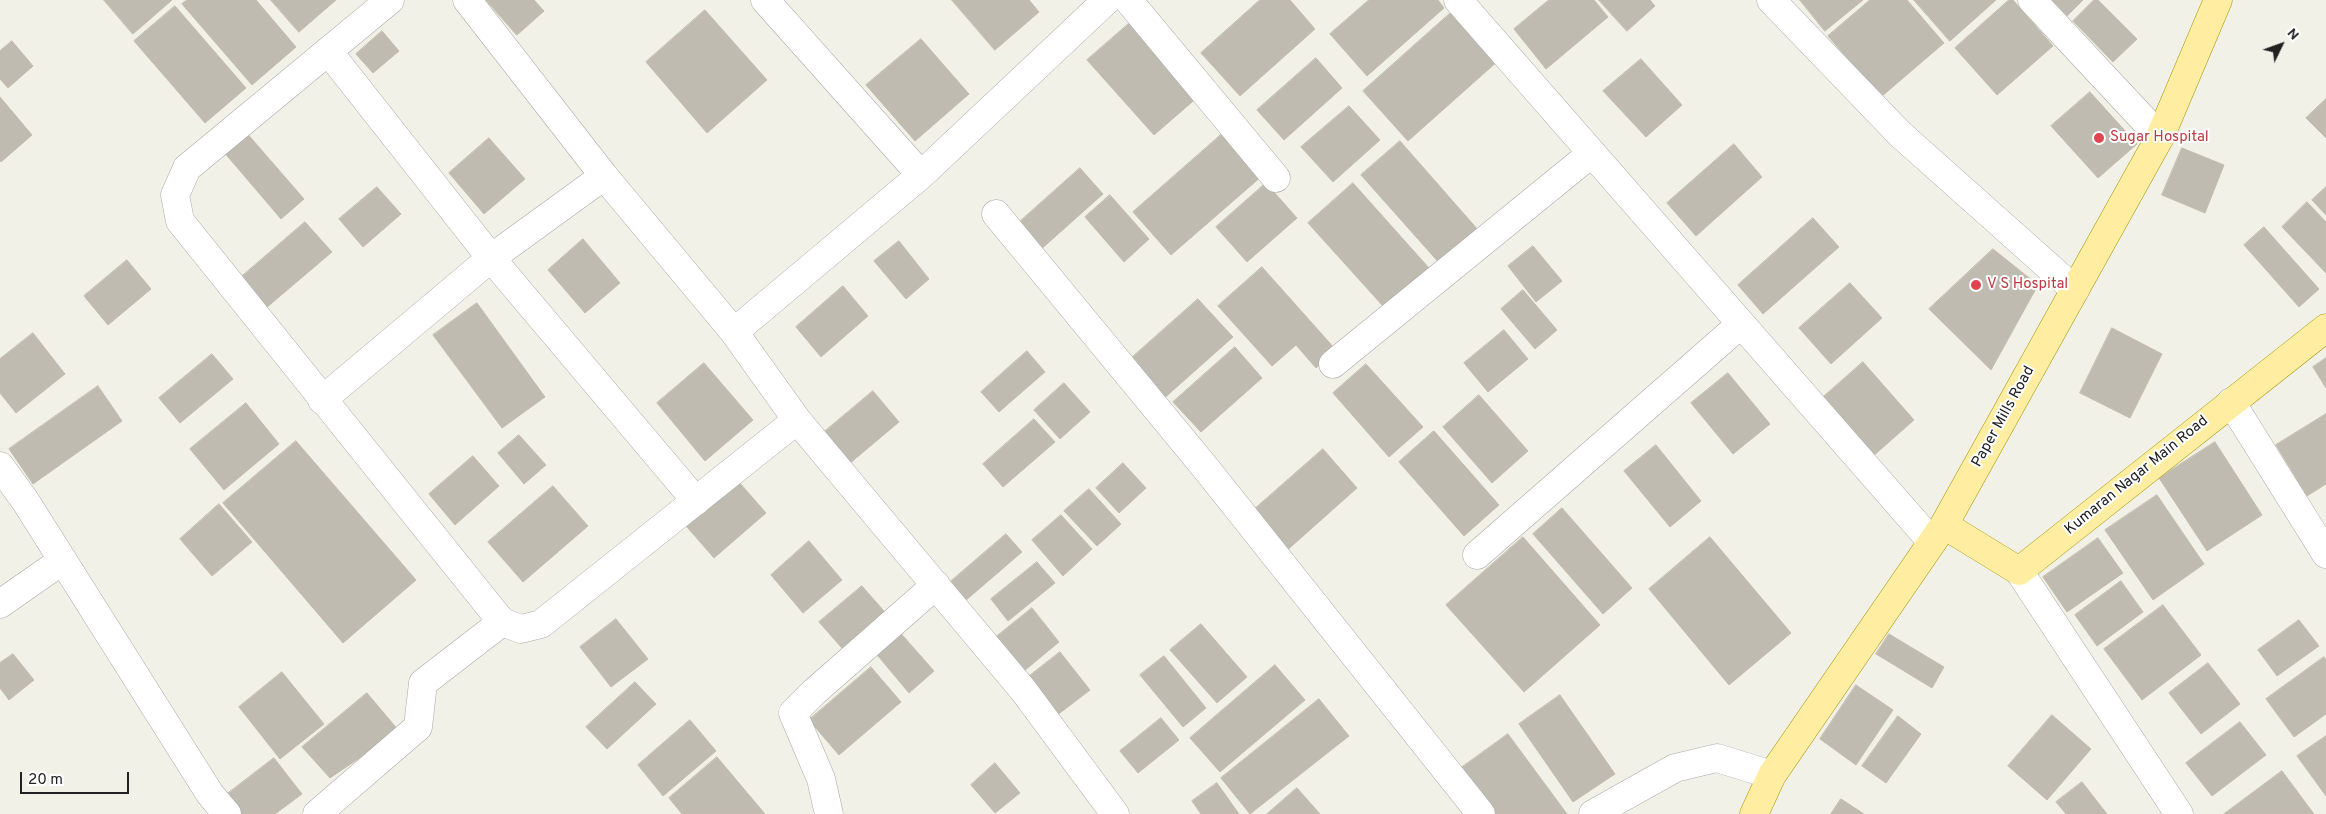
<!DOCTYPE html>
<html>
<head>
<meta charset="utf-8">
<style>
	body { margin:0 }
	#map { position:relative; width:2326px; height:814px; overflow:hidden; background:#f2f1e8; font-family:Overpass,sans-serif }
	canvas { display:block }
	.north { position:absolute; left:2256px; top:20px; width:50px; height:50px; -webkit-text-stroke:4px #fff; paint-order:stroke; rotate:48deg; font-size:14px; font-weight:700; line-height:20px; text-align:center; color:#222 }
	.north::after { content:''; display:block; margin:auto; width:18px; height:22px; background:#222; clip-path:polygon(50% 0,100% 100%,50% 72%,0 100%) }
	.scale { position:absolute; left:20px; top:772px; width:109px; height:22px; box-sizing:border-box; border:2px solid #222; border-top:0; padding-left:6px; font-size:15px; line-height:18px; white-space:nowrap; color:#222; -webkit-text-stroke:4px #fff; paint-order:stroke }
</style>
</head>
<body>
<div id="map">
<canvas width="2326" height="814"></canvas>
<div class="north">N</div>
<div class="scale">20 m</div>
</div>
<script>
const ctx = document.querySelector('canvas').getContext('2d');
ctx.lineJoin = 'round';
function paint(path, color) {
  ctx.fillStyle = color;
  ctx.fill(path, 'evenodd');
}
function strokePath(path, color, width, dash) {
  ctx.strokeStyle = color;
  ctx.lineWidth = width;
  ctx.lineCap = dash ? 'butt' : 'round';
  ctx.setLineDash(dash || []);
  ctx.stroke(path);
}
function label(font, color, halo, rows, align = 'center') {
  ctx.font = font + ' Overpass,sans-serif';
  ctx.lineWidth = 4;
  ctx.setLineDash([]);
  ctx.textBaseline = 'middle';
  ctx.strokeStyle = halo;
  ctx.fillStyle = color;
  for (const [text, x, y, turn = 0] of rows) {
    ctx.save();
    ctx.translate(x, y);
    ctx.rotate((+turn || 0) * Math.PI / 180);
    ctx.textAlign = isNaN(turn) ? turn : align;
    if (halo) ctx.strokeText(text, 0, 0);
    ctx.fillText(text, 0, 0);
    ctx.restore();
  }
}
const building = new Path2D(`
	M104,0h68l-39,34z
	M187,0h69l40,47 -44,38 -70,-81z
	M271,0h65l-37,32z
	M486,0h48l10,11 -27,24z
	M952,0h77l10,12 -44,38z
	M1260,0h30l25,29 -75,67 -39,-43z
	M1369,0h69l6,8 -77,68 -37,-42z
	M1549,0h45l14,17 -62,52 -32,-40z
	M1599,0h51l5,6 -28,25z
	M1800,0h63l-38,31z
	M1870,0h37l37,43 -63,54 -53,-61z
	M1914,0h82l-46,41z
	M2009,0h4l40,46 -56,49 -42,-47z
	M2051,0h32l-16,16z
	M2094,0h4l39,39 -24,23 -40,-41z
	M175,6l71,82 -41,35 -71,-82z
	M1455,9l44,51 -91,81 -45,-50z
	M705,10l62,70 -60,53 -61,-71z
	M1133,20l66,76 -45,39 -67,-75z
	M382,31l17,20 -26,22 -17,-19z
	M921,39l48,55 -54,47 -49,-56z
	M12,41l21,25 -25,22 -8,-9v-28z
	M1316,58l26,30 -58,52 -27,-30z
	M1641,59l41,46 -36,32 -43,-46z
	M2090,92l47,52 -39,34 -47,-52z
	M0,97l32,38 -31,27 -1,-1z
	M2326,99v39l-20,-20z
	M1349,106l31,34 -47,42 -32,-35z
	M245,131l59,68 -23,20 -58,-68z
	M1223,133l39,43 -91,79 -38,-43z
	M489,138l36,41 -41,35 -35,-41z
	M1400,141l79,90 -38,34 -80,-90z
	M1734,144l28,33 -66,59 -29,-33z
	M2182,148l42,17 -19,48 -43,-18z
	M1080,168l23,26 -65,58 -23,-26z
	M1266,183l31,35 -50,44 -31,-35z
	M1353,183l84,94 -45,39 -84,-93z
	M377,187l24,27 -38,33 -24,-28z
	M2326,187v28l-14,-15z
	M1110,195l39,44 -25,23 -39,-45z
	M2307,202l19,20v51l-44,-46z
	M1813,218l26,29 -76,67 -25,-29z
	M305,222l27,30 -66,56 -26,-30z
	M2264,227l55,62 -20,18 -55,-62z
	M583,239l37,44 -35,30 -37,-43z
	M899,241l30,38 -23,20 -32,-38z
	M1533,246l29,35 -26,21 -28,-36z
	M1993,249l45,36 -47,85 -62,-61z
	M127,260l24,29 -43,36 -24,-29z
	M1262,267l74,83 -20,18 -20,-23 -24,21 -54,-60z
	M1850,283l32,35 -51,46 -32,-36z
	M843,286l25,30 -47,41 -25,-30z
	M1523,290l34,40 -22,19 -34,-40z
	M1198,299l35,38 -72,64 -34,-39z
	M477,303l68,94 -43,31 -69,-93z
	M2112,328l50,26 -32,64 -50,-25z
	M1504,330l24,29 -40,33 -24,-29z
	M33,333l32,41 -49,39 -16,-20v-34z
	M1235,347l27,31 -61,54 -28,-30z
	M1027,351l18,21 -46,40 -18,-20z
	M212,354l21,25 -53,44 -21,-25z
	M2326,358v30l-13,-21z
	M1863,362l51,58 -42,37 -51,-58z
	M704,363l49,57 -48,41 -48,-58z
	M1366,364l57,63 -34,30 -56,-64z
	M1728,373l42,51 -37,30 -42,-51z
	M1064,383l26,29 -30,27 -26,-29z
	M98,386l24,35 -89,63 -24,-35z
	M873,391l26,31 -50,42 -26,-31z
	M1479,395l49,56 -36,32 -49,-56z
	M246,403l33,41 -55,46 -34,-41z
	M2326,414v70l-19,12 -31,-51z
	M1034,419l21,23 -52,45 -20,-23z
	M1434,431l65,74 -35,31 -65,-74z
	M519,435l27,30 -22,19 -26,-31z
	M296,441l120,139 -73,63 -120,-140z
	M2215,442l47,73 -55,36 -48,-73z
	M1656,445l45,56 -31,26 -46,-56z
	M1323,449l34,39 -73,65 -35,-39z
	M473,456l26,30 -44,39 -26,-31z
	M1123,463l23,25 -27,25 -23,-25z
	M732,474l34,39 -52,45 -34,-39z
	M553,486l35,40 -65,56 -35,-40z
	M1089,489l32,35 -24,22 -33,-35z
	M2157,495l47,69 -51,36 -48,-70z
	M219,504l33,38 -40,34 -32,-37z
	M1562,508l70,80 -29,26 -70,-80z
	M1061,515l31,34 -29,27 -31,-36z
	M1006,534l16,18 -57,49 -16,-18z
	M1523,537l77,88 -76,67 -78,-87z
	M1710,537l81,96 -62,52 -80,-96z
	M2098,538l25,35 -56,39 -24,-35z
	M809,541l33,39 -39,33 -32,-38z
	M1037,562l18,21 -47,38 -17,-22z
	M2121,581l22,31 -46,34 -22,-31z
	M862,586l28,32 -42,37 -29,-33z
	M2163,605l38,50 -59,45 -38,-51z
	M1032,608l27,34 -35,29 -28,-34z
	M616,619l32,40 -37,28 -31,-40z
	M2299,620l20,26 -42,30 -19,-26z
	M1201,624l46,53 -30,26 -47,-53z
	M897,629l37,42 -25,22 -36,-43z
	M1889,634l55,33 -12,21 -56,-34z
	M1060,652l30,38 -34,26 -29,-38z
	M13,654l21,26 -25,20 -9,-12v-25z
	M1164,656l42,52 -23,19 -43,-52z
	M2324,657l2,3v54l-32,23 -28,-38z
	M2208,663l32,41 -39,30 -32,-41z
	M1275,665l30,35 -85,72 -30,-34z
	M871,667l30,35 -62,53 -30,-35z
	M282,672l42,52 -44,35 -41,-52z
	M635,682l21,22 -49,45 -21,-22z
	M1856,685l37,25 -37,55 -36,-26z
	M367,693l32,38 -69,47 -28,-31z
	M1560,695l55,79 -42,28 -54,-78z
	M1319,699l30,37 -99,78 -29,-36z
	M2052,715l39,34 -44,51 -39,-34z
	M1898,716l23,18 -35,49 -24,-17z
	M1161,718l18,22 -41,33 -18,-22z
	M690,720l26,31 -53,45 -25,-31z
	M2240,722l26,33 -54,41 -26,-33z
	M1508,734l59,80h-72l-34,-46z
	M2326,736v60l-29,-40z
	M717,757l48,57h-83l-13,-16z
	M274,758l28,36 -27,20h-41l-12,-16z
	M995,763l25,30 -25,20 -24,-28z
	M2282,771l32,43h-90z
	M2082,782l25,32h-41l-10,-12z
	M1217,783l22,31h-38l-9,-13z
	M1297,788l23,26h-53z
	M1841,799l23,15h-33z`);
const minor = new Path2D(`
	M390,0l-203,168 -12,27 5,26 322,401 19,7 20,-5 256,-204
	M467,0l137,176 130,156 187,-157 186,-175
	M765,0l156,175
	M1128,0l148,178
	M1458,0l474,542
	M1771,0l129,134 175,156
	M2032,0l128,137
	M328,51l163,207 205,243
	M996,214l212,257 273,343
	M734,332l63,88 227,271 91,123
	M1333,364l259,-211
	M322,400l169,-142 113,-82
	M2231,402l95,152
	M0,466l26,36 184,292 17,20
	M1477,555l264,-231
	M2019,571l160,243
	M0,604l63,-44
	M317,814l101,-87 5,-44 79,-61
	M829,814l-8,-35 -28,-66 21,-21 122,-107
	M1593,814l82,-46 42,-10 55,17`);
const major = new Path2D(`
	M1944,525l75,46 307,-243
	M1754,814l18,-39 172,-250 216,-388 58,-137`);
const markers = [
	[2099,138,6,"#e0444e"],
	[1976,285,6,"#e0444e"]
];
const healthNames = [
	["Sugar Hospital",2110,138],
	["V S Hospital",1987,285]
];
const streetNames = [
	["Paper Mills Road",2004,417,-61],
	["Kumaran Nagar Main Road",2137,476,-39]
];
paint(building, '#bfbbb1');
strokePath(building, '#c5bcaa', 1);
strokePath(minor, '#a9a9a9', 29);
strokePath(major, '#a09300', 29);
strokePath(minor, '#fff', 28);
strokePath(major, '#ffeea1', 28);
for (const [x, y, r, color] of markers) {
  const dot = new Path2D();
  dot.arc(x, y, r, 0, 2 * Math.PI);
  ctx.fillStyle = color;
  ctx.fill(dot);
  strokePath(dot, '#fff', 2);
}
label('15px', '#be3a42', '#fff', healthNames, 'left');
label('15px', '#222', '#fff', streetNames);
</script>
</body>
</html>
